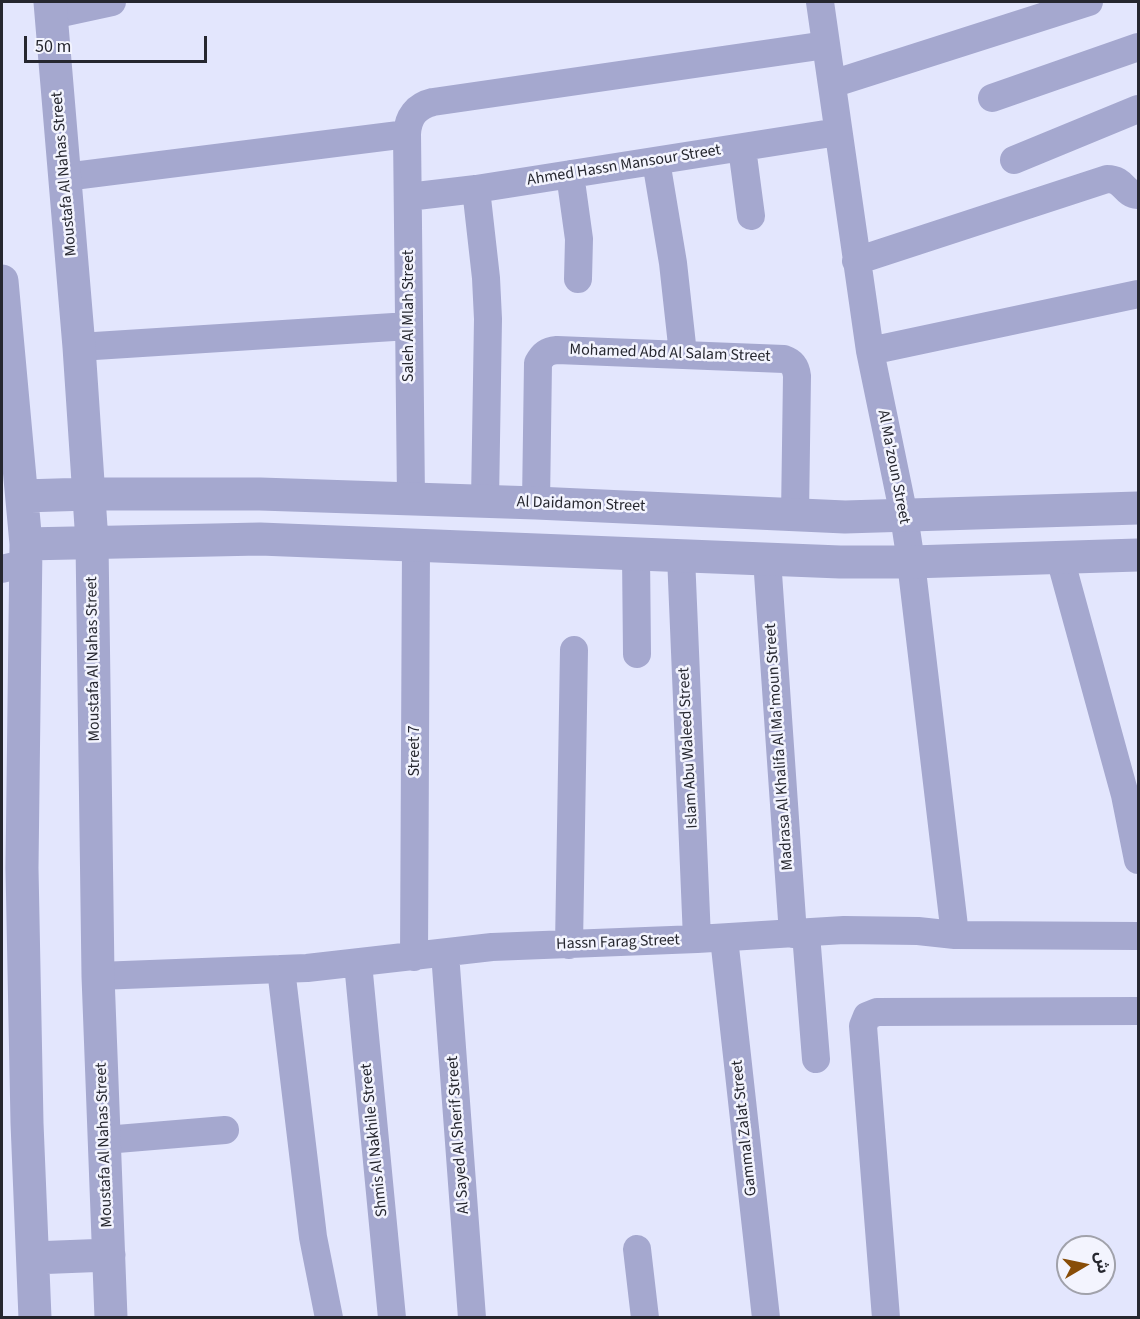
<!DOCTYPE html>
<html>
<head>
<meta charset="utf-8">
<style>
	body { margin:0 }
	#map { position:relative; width:1140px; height:1319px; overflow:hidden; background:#e3e6fd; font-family:"Source Sans 3","Noto Sans Arabic",sans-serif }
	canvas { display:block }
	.frame { position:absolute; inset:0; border:3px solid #26272f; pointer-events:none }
	.north { position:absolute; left:1056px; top:1235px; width:60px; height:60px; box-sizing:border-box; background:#f3f4fe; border:2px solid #a1a2ab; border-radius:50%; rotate:81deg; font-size:16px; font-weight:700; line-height:24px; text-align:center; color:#26272f }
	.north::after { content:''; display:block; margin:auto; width:21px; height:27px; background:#884d08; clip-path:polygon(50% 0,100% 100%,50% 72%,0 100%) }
	.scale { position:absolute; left:24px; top:36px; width:183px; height:27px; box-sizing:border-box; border:3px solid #26272f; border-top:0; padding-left:8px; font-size:18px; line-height:21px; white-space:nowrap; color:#26272f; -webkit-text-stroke:4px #f3f4fe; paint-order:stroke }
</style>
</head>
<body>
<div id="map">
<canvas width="1140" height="1319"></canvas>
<div class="frame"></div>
<div class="north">ش</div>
<div class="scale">50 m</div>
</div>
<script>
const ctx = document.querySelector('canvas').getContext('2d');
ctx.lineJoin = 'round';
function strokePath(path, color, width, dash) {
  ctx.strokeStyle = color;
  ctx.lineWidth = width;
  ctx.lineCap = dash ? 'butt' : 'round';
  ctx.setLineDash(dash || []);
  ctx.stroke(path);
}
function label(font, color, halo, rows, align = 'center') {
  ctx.font = font + ' "Source Sans 3",sans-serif';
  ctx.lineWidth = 5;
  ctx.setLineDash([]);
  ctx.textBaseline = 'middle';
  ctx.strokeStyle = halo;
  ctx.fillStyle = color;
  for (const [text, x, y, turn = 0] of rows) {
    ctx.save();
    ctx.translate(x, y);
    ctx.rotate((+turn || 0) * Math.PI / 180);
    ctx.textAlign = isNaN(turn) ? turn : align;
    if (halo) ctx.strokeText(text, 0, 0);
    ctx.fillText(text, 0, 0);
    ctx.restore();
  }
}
const minor = new Path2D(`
	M820,2l50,349 34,165 7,46 44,373
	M52,15l60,-13
	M832,84l257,-82
	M992,98l146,-51
	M742,148l9,68
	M1014,160l124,-51
	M656,161l17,102 10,91
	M570,174l9,65 -1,40
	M65,177l342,-43
	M476,189l10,89 2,41 -3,182
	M408,197l68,-8 362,-57
	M856,261l251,-82c18,0 16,15 31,16
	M79,347l330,-21
	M870,351l268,-57
	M411,499l-4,-365c1,-17 9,-28 26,-32l393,-57
	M536,503l2,-140c5,-9 9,-12 19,-13l227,9c9,3 12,8 13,17l-2,139
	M636,555l1,99
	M681,556l16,383
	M1060,558l65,237 13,65
	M767,559l26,375
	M2,569l25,-6
	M806,934l10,125
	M724,938l42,380
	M569,945l5,-295
	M445,953l27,365
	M414,957l2,-411
	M358,963l34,355
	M281,969l32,268 16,81
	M98,976l209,-8 185,-21 205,-8 147,-9 74,1 37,4 183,1
	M105,1140l120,-10
	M637,1249l8,69
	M886,1318l-23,-292 4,-10 10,-4 261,-1`);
const tertiary = new Path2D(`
	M50,2l29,345 13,195 6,434 13,342
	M2,281l24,263 -4,324 5,255 8,195
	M23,496l66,-2h171l276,9 309,14 293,-9
	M26,544l234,-5 580,23h71l227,-7
	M33,1258l76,-3`);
const streetNames = [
	["Ahmed Hassn Mansour Street",624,166,-9],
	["Moustafa Al Nahas Street",65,174,-95],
	["Saleh Al Mlah Street",409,316,-90],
	["Mohamed Abd Al Salam Street",670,354,2],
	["Al Ma'zoun Street",893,467,79],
	["Al Daidamon Street",581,505,2],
	["Moustafa Al Nahas Street",94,659,-91],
	["Madrasa Al Khalifa Al Ma'moun Street",780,747,-94],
	["Islam Abu Waleed Street",689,748,-93],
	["Street 7",415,751,-90],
	["Hassn Farag Street",618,943,-2],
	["Gammal Zalat Street",745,1128,-96],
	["Al Sayed Al Sherif Street",459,1135,-94],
	["Shmis Al Nakhile Street",375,1140,-96],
	["Moustafa Al Nahas Street",105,1145,-92]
];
strokePath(minor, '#a5a8cf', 28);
strokePath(tertiary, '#a5a8cf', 33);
label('16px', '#26272f', '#f3f4fe', streetNames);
</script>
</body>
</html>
